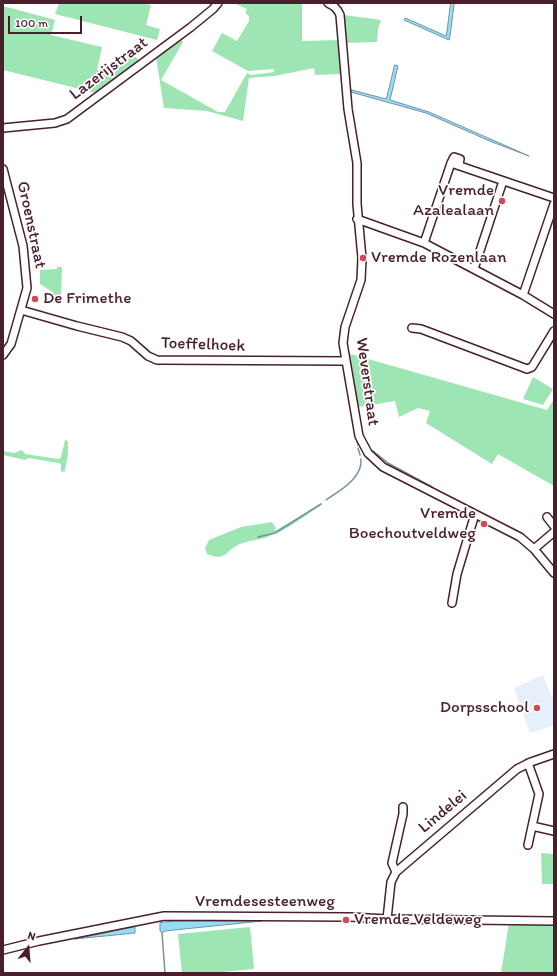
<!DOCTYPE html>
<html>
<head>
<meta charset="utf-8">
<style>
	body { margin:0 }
	#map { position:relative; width:557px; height:976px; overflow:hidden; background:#fff; font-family:Itim,sans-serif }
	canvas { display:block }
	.frame { position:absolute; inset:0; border:4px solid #4a1f2b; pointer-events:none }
	.north { position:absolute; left:8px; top:928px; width:40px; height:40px; -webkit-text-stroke:3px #fff; paint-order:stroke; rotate:17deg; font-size:11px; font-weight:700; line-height:16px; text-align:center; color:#4a1f2b }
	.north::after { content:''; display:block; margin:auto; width:14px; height:18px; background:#4a1f2b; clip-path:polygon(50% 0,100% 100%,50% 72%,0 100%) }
	.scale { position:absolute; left:8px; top:16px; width:74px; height:18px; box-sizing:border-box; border:2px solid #4a1f2b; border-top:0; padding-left:5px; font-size:12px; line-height:14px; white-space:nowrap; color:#4a1f2b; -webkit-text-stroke:3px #fff; paint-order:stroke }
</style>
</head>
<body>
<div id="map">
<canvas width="557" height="976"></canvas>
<div class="frame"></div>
<div class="north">N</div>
<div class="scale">100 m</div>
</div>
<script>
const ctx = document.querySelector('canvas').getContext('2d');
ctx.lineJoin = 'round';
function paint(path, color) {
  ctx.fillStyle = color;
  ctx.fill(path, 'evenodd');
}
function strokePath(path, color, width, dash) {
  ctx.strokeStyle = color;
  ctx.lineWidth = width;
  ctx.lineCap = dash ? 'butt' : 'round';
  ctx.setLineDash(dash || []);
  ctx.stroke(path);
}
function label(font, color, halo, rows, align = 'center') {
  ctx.font = font + ' Itim,sans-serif';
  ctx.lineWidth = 3.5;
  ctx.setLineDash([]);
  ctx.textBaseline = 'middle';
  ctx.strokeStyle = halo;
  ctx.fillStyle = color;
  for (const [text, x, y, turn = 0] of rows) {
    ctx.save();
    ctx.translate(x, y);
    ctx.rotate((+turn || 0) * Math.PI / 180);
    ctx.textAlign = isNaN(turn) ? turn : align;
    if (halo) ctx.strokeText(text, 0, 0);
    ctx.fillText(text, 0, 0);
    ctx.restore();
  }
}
const built = new Path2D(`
	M543,675l8,21 3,-1v30l-24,8 -16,-45z`);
const green = new Path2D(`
	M59,3h82l10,2 -5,20 14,4 -3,11 -102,-26z
	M234,3h68v38l38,-1 2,34 -27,1 -1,-7 -39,8 -26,2 -6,43 -36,-10 -43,-3 -8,-51 23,-18 4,3 -22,38 57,32h7l22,-39 4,2 23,-3v-3l-26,2 -36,-20 10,-18 15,8 12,-20v-5l-4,-3 2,-4z
	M3,6l52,14 -4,15 51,12 -5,23 18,4v-5h2l1,-4h2l4,-11 12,3 3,4 -43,32 -93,-23z
	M344,15l37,5 -3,9 -1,13 -32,1z
	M57,267h5l-1,29h-8l1,-3 -14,-9v-14l17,-1z
	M347,353l200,57 7,-11v87l-56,-32 -6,10 -66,-41 4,-12 -12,-3 -19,9 -4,-16 -37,6z
	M533,377l20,12 -10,16 -20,-6z
	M65,440l3,1v13l-3,17 -4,1v-8l-3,-1 -29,-5 -4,2 -22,-5v-4l11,2 8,-3 3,4 34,5 2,-2z
	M322,503l-2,3c-16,10 -30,22 -48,29 -10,5 -22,5 -32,9 -16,7 -13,18 -33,10l-2,-6 4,-8 32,-13 31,-5 4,6 -1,3z
	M541,853l13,1v30h-12z
	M509,923h45v50h-53z
	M250,927l4,42 -43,4h-29l-4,-39z`);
const water = new Path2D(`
	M451,3h3v2l-4,31 -1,4 -45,-20 1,-2 5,2 36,16z
	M395,65l3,1 -8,34 39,12 100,44 -37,-14 -66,-29 -75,-21 -3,-3 38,10z
	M175,921h87l-97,10 -3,2 -2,-2v-8z
	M135,927v6l-60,6z`);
const stream = new Path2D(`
	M356,437l2,8
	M358,448l2,7
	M373,451l15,12 44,24
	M326,500c13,-9 37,-22 35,-41
	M258,537l17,-4 46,-29
	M162,933l3,40`);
const minor = new Path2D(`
	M328,3c6,3 9,5 12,12l8,94 9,54v41l5,54 -1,22 -16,47 -2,16 16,93 9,17 15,14 137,70 14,12 20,24
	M3,128l52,-5 12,-4 124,-92 22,-18 5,-6
	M451,163l103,35
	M3,169l20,77 4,42 -16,56 -8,11
	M357,219l67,24 99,52 31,19
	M424,243l27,-80 3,-6 6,2 -1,6
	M474,269l29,-88
	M523,295l31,-91
	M21,310l56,16 45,11 9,4 17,15 9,4 189,1
	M412,328l9,1 106,40 5,-2 22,-36
	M547,517l7,9
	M534,549l20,-17
	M452,603l5,-29 18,-60
	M532,826l22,5
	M528,845l11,-51 -11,-31
	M396,872l-4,-9 11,-49v-7
	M387,919l4,-37 5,-10 121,-103 14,-7 23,-8
	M3,950l36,-9 125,-25 186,1 37,2 167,2`);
const markers = [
	[502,201,4,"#d1495b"],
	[363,258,4,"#d1495b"],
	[35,299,4,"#d1495b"],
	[484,524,4,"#d1495b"],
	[537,708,4,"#d1495b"],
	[346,920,4,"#d1495b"]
];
const streetNames = [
	["Lazerijstraat",109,69,-37],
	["Groenstraat",31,225,78],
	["Toeffelhoek",203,345,2],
	["Weverstraat",367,382,82],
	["Lindelei",443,812,-40],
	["Vremdesesteenweg",265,902]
];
const poiNames = [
	["Vremde",494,191],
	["Azalealaan",494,211],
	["Vremde Rozenlaan",371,258,"left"],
	["De Frimethe",43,299,"left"],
	["Vremde",476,514],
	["Boechoutveldweg",476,534],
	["Dorpsschool",529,708],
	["Vremde Veldeweg",354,920,"left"]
];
paint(built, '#e7eefc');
paint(green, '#9de5b2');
paint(water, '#93ddf5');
strokePath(water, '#7691a4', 1);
strokePath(stream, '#7691a4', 1.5);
strokePath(minor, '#4a1f2b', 10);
strokePath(minor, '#fff', 7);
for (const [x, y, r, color] of markers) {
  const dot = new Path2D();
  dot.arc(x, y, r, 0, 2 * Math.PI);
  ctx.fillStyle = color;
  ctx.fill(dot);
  strokePath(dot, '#fff', 1.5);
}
label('17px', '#4a1f2b', '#fff', streetNames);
label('17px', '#4a1f2b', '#fff', poiNames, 'right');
</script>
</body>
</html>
